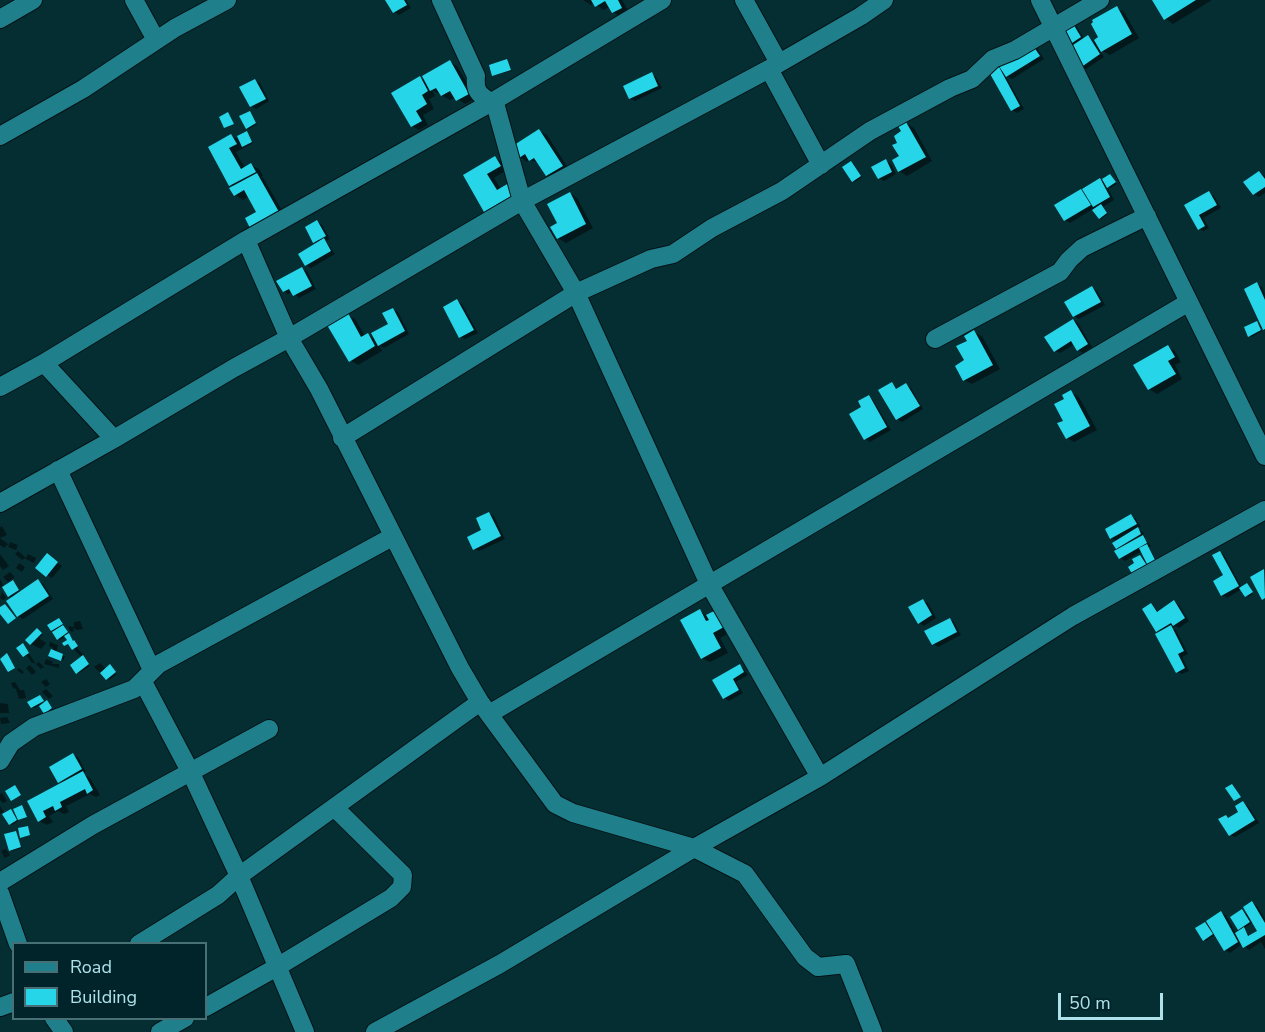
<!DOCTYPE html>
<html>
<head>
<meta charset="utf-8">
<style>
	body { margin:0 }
	#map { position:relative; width:1265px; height:1032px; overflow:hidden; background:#052e33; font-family:"Nunito Sans",sans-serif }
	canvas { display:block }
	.legend { position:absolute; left:12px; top:942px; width:195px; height:78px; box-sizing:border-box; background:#002429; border:2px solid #467076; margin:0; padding:8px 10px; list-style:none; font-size:18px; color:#aee1e9 }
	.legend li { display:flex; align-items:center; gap:12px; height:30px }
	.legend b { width:30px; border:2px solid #467076 }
	.scale { position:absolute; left:1058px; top:993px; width:105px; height:27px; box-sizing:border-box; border:3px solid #aee1e9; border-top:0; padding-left:8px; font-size:18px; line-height:21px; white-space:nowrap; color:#aee1e9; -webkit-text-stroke:4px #002429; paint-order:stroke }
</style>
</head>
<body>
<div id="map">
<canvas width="1265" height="1032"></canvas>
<ul class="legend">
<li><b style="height:8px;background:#1f808c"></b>Road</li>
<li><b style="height:16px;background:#27d5e9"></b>Building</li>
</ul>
<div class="scale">50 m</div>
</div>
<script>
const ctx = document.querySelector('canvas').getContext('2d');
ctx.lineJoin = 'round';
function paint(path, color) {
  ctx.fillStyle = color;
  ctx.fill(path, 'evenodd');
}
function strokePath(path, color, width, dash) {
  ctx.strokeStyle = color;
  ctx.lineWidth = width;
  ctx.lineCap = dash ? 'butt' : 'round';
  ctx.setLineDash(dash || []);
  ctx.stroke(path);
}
const shadow = new Path2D(`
	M387,0h19l5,8 -12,7 -5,-3z
	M583,0h39l7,12 -8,5 -8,-5 -3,-5 -7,3 -9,-7 -3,2z
	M1154,0h58l-39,24 -7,-5z
	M1117,8l7,4 15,26 -29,17 -11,-6 5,8 -18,12 -5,-2 -7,-21 -4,-2 2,-20 5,3 7,12 4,-2 6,4 6,-3z
	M1032,46l5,2 7,11 -32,20 -7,-4 19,34 -7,4 -5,-3 -13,-41 6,3z
	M507,61l5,10 -19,4z
	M450,62l7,4 19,32 -11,6 -10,-7 -5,3 -18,-10 3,6 -6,3 5,10 -11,6 5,10 -9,5 -7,-4 8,-48 7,4z
	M651,74l5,3 6,11 -27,13 -5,-3z
	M255,81l5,2 9,18 -13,8 -5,-3z
	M250,112l7,12 -8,5 -2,-1z
	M906,123l8,5 18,33 -25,15 -8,-5v-28z
	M539,131l8,4 23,36 -15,9 -8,-5 -7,-12 -10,-3 -3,2 -7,-5z
	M247,133l6,10 -17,9 9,16 6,-3 8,4 4,7 -2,1 3,2 21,37 -27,-4 -9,-16 -6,4 -8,-5 -1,-8 -3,-2 -21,-37 21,-12 10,5z
	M495,158l7,4 5,8 -13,8 7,11 21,9 -29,17 -8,-5 -20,-35z
	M886,161l5,3 5,10 -12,7 -5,-3z
	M852,163l10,14 -7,5 -2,-1z
	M1259,172l6,4v17l-6,4 -5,-3z
	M1110,175l7,9 -7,4 -4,-3 8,15 -11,7 5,7 -7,5 -8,-10 -23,14 -5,-3 16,-30 4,3 15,-13 7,4z
	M570,193l7,5 16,30 -27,15 -8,-5 1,-15z
	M1209,193l5,3 7,12 -18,10 6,10 -5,3 -5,-2 -13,-24z
	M317,222l5,3 8,14 -4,2 9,13 -24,14 -5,-3 12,-21 -3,-2z
	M302,269l5,2 9,18 -17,9 -6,-6 -5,2 -4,-3z
	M1257,284l5,3 3,7v36l-5,-3 2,4 -10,6 -2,-1 7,-13 6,4z
	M1092,288l5,3 8,14 -26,14 -5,-3z
	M457,301l5,3 16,29 -13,6 -5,-2z
	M393,309l5,3 11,22 -25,14 -5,-3 3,6 -24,14 -8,-5 -2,-45 7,4 10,17 3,-1 8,4 14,-15z
	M1073,320l5,3 14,24 -9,6 -5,-3 -3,-6 -15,9 -5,-2z
	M974,332l8,4 18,33 -28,15 -8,-4 5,-39z
	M1168,347l7,4 6,11 -6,3 7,14 -25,15 -8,-5z
	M892,384l6,6 8,-5 5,3 12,21 -21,13 -5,-3z
	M1071,392l8,5 18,33 -23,12 -7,-4 -2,-17 1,-22z
	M869,397l4,3 18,30 -21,12 -5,-3 -1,-32z
	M489,513l5,3 11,23 -26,12 -5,-2z
	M1131,516l5,3 5,8 -4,2 6,3 2,5 -1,1 7,8 -2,1 9,18 -7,3 -15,-4 4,-8 7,4 -5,-9 -17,10 -5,-3v-8l-3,-2v-7l-6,-3z
	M2,526l5,9 -7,3v-11z
	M0,538l8,6 -4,4 -4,-3z
	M10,542l8,3 -2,5 -8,-3z
	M18,551l8,7 2,-4 8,4 -2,5 -10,-5 -1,2 -2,-1 -6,-5z
	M1220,552l4,3 18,33 7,-2 4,8 -5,3 -6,-8 -15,9 -5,-3 3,-19z
	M0,554l9,12 -6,4 -3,-4z
	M52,558l10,8 -10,12 -15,-10z
	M19,563l6,4 -3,5 -6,-4z
	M10,572l5,5 -7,5 -5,-5z
	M0,579l4,8 9,-5 2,1 6,10 17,-12 5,3 10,15 -30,20 -5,-3 -5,-18 -4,-2 -6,-10 -3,2z
	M2,592l4,6 -3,2 -3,-2z
	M923,601l5,2 8,15 -12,8 -5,-3z
	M1174,602l5,3 10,16 -10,7 -4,-2 -3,2 4,2 12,24 -6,3 7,14 -7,3 -5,-2 -17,-39 -16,-24 7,-4 8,7z
	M700,611l31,21 -11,6 8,15 -18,9 -8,-4z
	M950,619l4,3 7,13 -23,12 -5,-3z
	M61,620l6,14 12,13 -2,1 7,7 -3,1 9,10 -11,7 -2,-1 5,-14 -12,-14 -5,1 4,-5 -3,-4 -6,4 -2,-1 -9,-13z
	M80,621l3,8 -6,1 -4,-2 1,4 -4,-1 -2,-5 6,1v-5z
	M39,631l4,4 -4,3 7,5 -5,6 -10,-5z
	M50,642l8,3 -2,8 9,3 -2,5 -13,-5 3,-8 -4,-2z
	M23,645l13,19 3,-2 5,5 -3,2 -6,-6h-3l-5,-7h-3z
	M46,659l7,3 -1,2h7v4l-15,-4z
	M100,663l6,6 6,-2 5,7 -8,6 -2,-1 -13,-12z
	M30,665l6,7 -4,3 -6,-7z
	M740,666l4,3 4,6 -12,7 7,11 -14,8 -5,-3 -9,-18z
	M19,668l5,4 -2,2 -5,-4z
	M46,679l4,5 -4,3 -5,-5z
	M15,682l5,8h4l2,8 -7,1 -3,-10 -3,-1 -2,-5z
	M46,689l7,7 -4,3 -7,-7z
	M40,696l5,7h4l4,6 -6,5 -7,-9 -6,3 -2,-1z
	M0,703l8,1 1,9h-9z
	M7,717l3,6 -9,1 -1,-6z
	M73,755l5,2 8,15 -3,2 7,4 10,17 -4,2 -6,-3 -24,12 3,6 -5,2 -6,-3 -9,5 4,6 -6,3 -8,-4 -10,-19 34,-18 -3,-2z
	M2,793l5,8 -4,2 -3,-3v-6z
	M1243,803l5,3 11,17 -24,14 -5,-2 -4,-19 3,3 11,-7z
	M0,806l5,8 6,-3 2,1 5,9 -6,4 -2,-1 -7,-12 -3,2z
	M15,832l7,16 -10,3 -2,-1z
	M6,849l4,6 -5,3 -4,-7z
	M1252,903l5,3 8,13v30l-4,-7 -12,8 -7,-6 -12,9 -5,-3 -9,-16 -10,7 -2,-1 1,-17 7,4 9,-14 5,2 10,19 6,-4 -3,-2 3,-17 7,4zM1253,922l6,9 -8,5 -8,-7z`);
const building = new Path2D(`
	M385,0h19l3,5 -14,8z
	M591,0h27l4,8 -10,5 -7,-12 -10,6z
	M1152,0h44l-32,20z
	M1117,6l15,28 -31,18 -7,-12 4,-3 -7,-13 2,-2 -1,-2z
	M1072,22l9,15 -12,8 -9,-15z
	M1088,35l12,19 -20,14 -13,-19z
	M1032,44l8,12 -34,21 -7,-11z
	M507,59l4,11 -19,6 -3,-11z
	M450,60l19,34 -13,7 -6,-10 -9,5 -5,-8 -6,3 -8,-15z
	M999,67l21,39 -9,5 -22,-39z
	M652,72l6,14 -29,13 -6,-13z
	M420,76l8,15 -6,4 5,9 -11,7 6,10 -11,6 -20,-34z
	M255,79l11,20 -16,8 -11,-20z
	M250,111l6,12 -10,6 -7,-13z
	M228,112l6,12 -10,4 -5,-11z
	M906,122l20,35 -28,15 -6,-12 7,-4 -7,-11 5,-2 -3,-7 7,-5 -3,-5z
	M539,129l24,37 -17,10 -12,-18 -5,3 -4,-7 -6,4 -8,-11z
	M247,131l5,11 -10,5 -5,-11z
	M231,134l6,10 -8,4 12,21 10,-6 5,9 -27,14 -21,-39z
	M495,156l6,10 -14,8 10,16 12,-7 6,11 -31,18 -21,-37z
	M886,159l6,13 -14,7 -7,-12z
	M851,161l10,15 -9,6 -10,-15z
	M1259,171l6,8v8l-12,8 -10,-13z
	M257,173l22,39 -29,16 -5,-10 11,-6 -12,-22 -10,6 -5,-8z
	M1110,174l6,8 -9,6 -5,-9z
	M1100,178l10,19 -17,10 -11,-18z
	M1081,189l10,16 -27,16 -10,-16z
	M1209,191l8,14 -18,10 6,11 -7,4 -14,-25z
	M570,192l16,32 -29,15 -7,-12 7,-4 -10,-19z
	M1101,204l6,9 -8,6 -7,-9z
	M317,220l9,16 -13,7 -8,-16z
	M324,238l7,13 -26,15 -7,-12z
	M302,267l10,19 -19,10 -4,-7 -6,3 -7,-11z
	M1257,282l8,18v29l-2,1 -19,-41z
	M1092,286l9,16 -28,15 -9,-15z
	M457,299l17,31 -15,8 -16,-31z
	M393,308l12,23 -27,15 -7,-13 17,-9 -6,-11z
	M348,313l13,24 7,-4 7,13 -26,16 -22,-37z
	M1073,319l15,25 -11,7 -6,-10 -17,11 -10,-15z
	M1257,321l4,9 -13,7 -4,-10z
	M974,330l19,35 -30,16 -8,-15 9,-6 -8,-14 11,-5 -3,-5z
	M1168,345l7,12 -7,4 8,13 -28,16 -15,-25z
	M892,382l4,7 10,-6 14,23 -24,14 -18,-30z
	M1071,390l19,36 -24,13 -9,-16 6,-2 -9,-17 10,-5 -2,-4z
	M869,395l18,32 -23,13 -15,-26 12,-7 -3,-6z
	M489,512l12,24 -28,14 -6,-13 14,-7 -5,-12z
	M1131,514l6,10 -27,15 -5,-10z
	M1138,527l3,7 -25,15 -4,-6z
	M1143,535l4,8 -28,16 -5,-8z
	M1147,544l10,20 -8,4 -10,-20z
	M1220,551l19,35 -18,10 -8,-15 10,-6 -11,-20z
	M47,553l11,9 -12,15 -11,-9z
	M1140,555l8,12 -14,10 -6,-10 6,-4 -2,-4z
	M1264,569l1,29 -3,2 -12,-23z
	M38,579l11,17 -32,21 -11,-16z
	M13,580l6,10 -11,7 -6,-10z
	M1247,583l6,9 -8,5 -6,-9z
	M923,599l9,16 -14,9 -10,-17z
	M1174,600l11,18 -12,8 -2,-3 -15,9 -14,-23 9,-6 6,9z
	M5,604l11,14 -8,6 -8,-10v-7z
	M700,609l6,12 3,-1 -3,-5 10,-5 8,17 -11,6 8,15 -20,11 -21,-39z
	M59,618l4,6 -12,7 -4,-6z
	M950,618l7,14 -25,13 -8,-14z
	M63,625l5,7 -11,8 -5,-8z
	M1171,625l13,26 -6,3 7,14 -9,5 -21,-39z
	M37,628l5,5 -12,12 -5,-5z
	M69,633l4,8 1,-1 4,6 -6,4 -4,-6 -4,2 -2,-3 5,-3 -3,-4z
	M23,643l6,10 -6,4 -7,-9z
	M51,649l12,5 -2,7 -13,-5z
	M7,653l8,15 -7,4 -8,-13z
	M83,655l6,9 -13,10 -6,-9z
	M110,664l6,8 -10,8 -6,-7z
	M740,664l4,8 -11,7 6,11 -16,9 -11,-19z
	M40,695l4,6 -13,7 -4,-6z
	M47,700l5,8 -8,6 -5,-8z
	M73,753l9,16 -24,14 -9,-16z
	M83,771l10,19 -6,4 -2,-5 -25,13 2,5 -7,4 -2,-5 -10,5 3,6 -8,5 -11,-21z
	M1232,784l9,13 -7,4 -9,-13z
	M15,785l6,10 -10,6 -6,-10z
	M1243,801l12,19 -26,16 -11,-17 8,-4 2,3 10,-6 -3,-6z
	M22,805l5,12 -9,3 -5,-11z
	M11,809l6,11 -8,5 -7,-11z
	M28,826l2,9 -10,3 -2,-10z
	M16,831l5,16 -12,4 -5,-17z
	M1252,901l13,22v12l-22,13 -8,-15 9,-6 4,9 9,-5 -14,-24z
	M1242,909l8,13 -12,8 -8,-13z
	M1221,911l17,31 -14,9 -18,-30z
	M1205,922l8,12 -10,7 -8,-13z`);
const minor = new Path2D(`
	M134,0l22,40
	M441,0l35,76c-2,21 8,19 20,31l26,94 54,92 75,-34 22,-5 39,-26 70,-37 88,-60 80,-43 22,-9 21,-20 22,-9 85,-50
	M744,0l35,63
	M1040,0l225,456
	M0,19l33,-19
	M769,69l52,96
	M0,136l83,-47 92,-61 52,-28
	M246,240l43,98 30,51 141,279 20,34 75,102 18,9 121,35 51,26 60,83 13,10 28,-3 27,68
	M935,339l125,-67 9,-12 13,-12 65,-32
	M44,363l70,76
	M0,387l44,-24 202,-123 246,-138 170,-102
	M342,438l234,-145 133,291 111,193
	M58,470l94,200
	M0,503l114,-64 120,-71 55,-30 233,-137 247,-132 92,-53 23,-16
	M143,682l48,91 48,103 66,156
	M489,714l700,-412
	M0,761l11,-18 23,-16 100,-38 25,-25 233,-127
	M0,882l93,-57 176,-96
	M0,893l18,51
	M139,944l79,-49 21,-19 241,-174
	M0,1007l14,-5
	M206,1007l71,-40 114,-69 11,-11 1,-12 -68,-67
	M54,1018l10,14
	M160,1032l25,-14
	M375,1032l125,-68 194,-116 126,-71 253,-161 192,-106`);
paint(shadow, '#0007');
paint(building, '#27d5e9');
strokePath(minor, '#051316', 20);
strokePath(minor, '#1f808c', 18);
</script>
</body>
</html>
